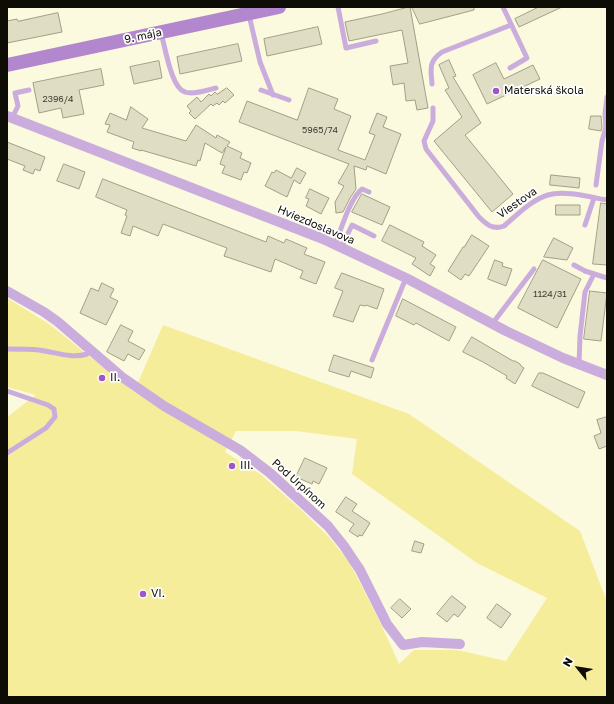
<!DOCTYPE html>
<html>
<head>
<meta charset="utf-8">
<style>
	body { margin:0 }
	#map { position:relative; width:614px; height:704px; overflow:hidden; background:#fbf9de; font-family:"Golos Text",sans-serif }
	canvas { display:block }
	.frame { position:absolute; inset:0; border:8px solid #0e0d05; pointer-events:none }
	.north { position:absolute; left:558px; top:648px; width:40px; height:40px; -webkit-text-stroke:3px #fff; paint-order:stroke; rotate:300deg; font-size:11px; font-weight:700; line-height:16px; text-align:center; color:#0e0d05 }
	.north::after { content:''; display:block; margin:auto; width:14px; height:18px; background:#0e0d05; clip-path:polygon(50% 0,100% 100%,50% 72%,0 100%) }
</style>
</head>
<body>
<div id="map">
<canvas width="614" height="704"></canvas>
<div class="frame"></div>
<div class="north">N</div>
</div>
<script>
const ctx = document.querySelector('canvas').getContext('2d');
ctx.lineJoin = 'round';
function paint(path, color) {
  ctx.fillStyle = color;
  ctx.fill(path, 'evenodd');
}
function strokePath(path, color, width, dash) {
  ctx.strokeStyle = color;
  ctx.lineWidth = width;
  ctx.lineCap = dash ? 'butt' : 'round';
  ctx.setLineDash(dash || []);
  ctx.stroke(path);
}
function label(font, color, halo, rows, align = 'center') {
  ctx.font = font + ' "Golos Text",sans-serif';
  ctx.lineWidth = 3.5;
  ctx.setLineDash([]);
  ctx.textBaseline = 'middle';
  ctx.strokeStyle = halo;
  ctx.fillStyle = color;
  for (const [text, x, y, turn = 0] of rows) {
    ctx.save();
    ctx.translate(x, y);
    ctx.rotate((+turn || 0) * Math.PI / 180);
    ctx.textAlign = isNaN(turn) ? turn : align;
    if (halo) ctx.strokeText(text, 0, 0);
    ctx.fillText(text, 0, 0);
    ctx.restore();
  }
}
const green = new Path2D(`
	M7,298l42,26 85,68 29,-67 246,89 171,117 27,71v95h-600v-280l29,-22 -29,-8zM236,431h60l61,8 -5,35 125,89 70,35 -41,63 -49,-11h-43l-15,14 -21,-46 -29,-56 -20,-25 -30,-29 -39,-34 -35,-22z`);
const building = new Path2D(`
	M410,7l18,101 -11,2 -2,-10 -9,1 -2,-18 -11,2 -3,-19 18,-3 -6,-33 -53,11 -4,-19 37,-8z
	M412,7h62v3l-54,14z
	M539,7h23l-43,20 -4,-8z
	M58,13l4,19 -55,11v-22l10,-2 1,2z
	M318,27l4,17 -55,12 -3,-17z
	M238,44l4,17 -62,13 -3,-17z
	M449,60l7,16 -3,1 28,46 -16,12 48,59 -21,18 -58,-71 28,-24 -17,-27 4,-2 -10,-23z
	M159,61l3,17 -28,6 -4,-17z
	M496,63l8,16 29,-14 7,14 -53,25 -14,-29z
	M101,69l3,16 -25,5 5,24 -21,4 -2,-10 -22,5 -6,-30z
	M227,88l7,7 -9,8 -2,-2 -4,4 -2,-2 -4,3 -2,-2 -16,15 -6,-6 2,-2 -4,-5 10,-9 4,5 8,-8 2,2 4,-4 2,2z
	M309,88l29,11 -4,10 17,7 -13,34 27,10 10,-25 -6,-2 8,-20 10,4 -4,10 18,7 -15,40 -19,-8 -1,4 -12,-4 2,23 -6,9 -7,14 -7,1 -1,-11 9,-16 -6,-3 11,-19 -110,-42 8,-21 50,19z
	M131,107l17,12 -6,9 44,13 10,-16 20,13 1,-3 13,7 -3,4 15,7 -2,5 11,5 -4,10 -3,-1 -3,8 -19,-7 3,-7 -5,-2 6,-17 -4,6 -17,-10 -5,18 -2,-1 -2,6 -55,-16v1l-9,-3 2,-6 -27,-10 3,-7 -5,-1 5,-11 16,7z
	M591,116h10l1,11 -1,4 -12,-2z
	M7,142l38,15 -5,14 -5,-2 -2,5 -10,-4 2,-4 -18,-7z
	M64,164l21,8 -6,17 -22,-8z
	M297,168l9,5 -6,11 -6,-4 -7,17 -22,-11 7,-14 2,1 2,-3 15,8z
	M551,175l29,3 -1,10 -29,-3z
	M103,179l163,63 2,-6 16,7 2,-4 21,9 -3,6 21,8 -9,22 -16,-6 3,-7 -28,-12 -4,13 -47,-16 3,-8 -64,-24 -5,12 -25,-10 -3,10 -9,-3 6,-17 -2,-1 2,-5 -31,-13z
	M310,189l19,9 -8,16 -15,-8 3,-7 -3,-1z
	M362,194l28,13 -8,18 -30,-13z
	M601,203l6,1v61l-14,-1z
	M556,205h24v10h-24z
	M390,225l34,17 -2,4 14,9 -6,9 5,3 -5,9 -18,-12 4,-6 -34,-17z
	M472,235l17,11 -20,30 -4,-2 -4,6 -13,-9 15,-24h1z
	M554,238l19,10 -6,12 -23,-3z
	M495,260l8,3 -1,3 10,3 -6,17 -18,-7z
	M543,260l38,19 -24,49 -39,-20z
	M342,273l42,16 -7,20 -11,-4 -1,1 -5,-1 -7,17 -20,-6 10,-25 -8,-3z
	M102,283l12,6 -4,8 8,4 -12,24 -26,-12 11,-25 7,3z
	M590,291l17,2 -6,48 -17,-2z
	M403,299l53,28 -7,14 -33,-18 -2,2 -18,-9z
	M121,325l12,6 -5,10 17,9 -6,10 -11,-6 -4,7 -17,-9z
	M472,337l41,24h2l5,3 1,2 3,2 -9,16 -9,-6 1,-2 -24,-14 -20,-10z
	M334,355l40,13 -3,10 -20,-7 -2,6 -20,-6z
	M539,373h4l42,19 -7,16 -46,-22z
	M607,417v29l-8,3 -5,-13 7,-3 -4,-13z
	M305,458l22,10 -8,16 -6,-3 -1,3 -16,-7z
	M346,497l11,7 -5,7 18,12 -8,13 -3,-1 -1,2 -9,-6 5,-7 -18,-12z
	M415,541l9,3 -3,9 -9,-2z
	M452,596l14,11 -8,10 -4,-3 -7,8 -10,-8z
	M400,599l11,10 -9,9 -11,-10z
	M497,604l14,10 -10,14 -14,-10z`);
const service = new Path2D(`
	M338,7l8,41 30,-7
	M503,7l24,51 -17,10
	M249,15l11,47 13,33
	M161,33c4,13 10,55 24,59 9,3 22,-2 31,-4
	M432,84c-1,-15 -4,-22 10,-32l69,-27
	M261,90l28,10
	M433,108v13l-9,20 2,8 53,68c8,8 14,13 25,9 13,-11 27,-26 44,-31 16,-5 42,2 59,5
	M12,118l6,-12 -3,-13 14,-3
	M596,185l6,-44 4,-14 -1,-13 2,-17
	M585,225l9,-27
	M335,245c6,-15 15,-47 27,-56l7,3
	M341,248l11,-23 22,11
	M574,265l11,6 22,7
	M492,324l42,-55
	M7,349c11,0 22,0 32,1 16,2 32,9 48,4l3,-5
	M372,360l34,-82
	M579,364l1,-28 5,-44 9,-18
	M7,391l41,14 6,4 1,8 -9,11 -39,25`);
const minor = new Path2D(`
	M7,116l316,123 83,39 100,53 57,27 44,17
	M7,291l37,21 14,10 64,55 42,29 76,44 30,23 58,53 16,20 16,24 27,54 16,21 19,-3 38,2`);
const secondary = new Path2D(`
	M7,65l272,-58`);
const markers = [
	[496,91,4,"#a055c8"],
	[102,378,4,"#a055c8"],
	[232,466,4,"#a055c8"],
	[143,594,4,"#a055c8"]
];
const numberNames = [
	["2396/4",58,99],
	["5965/74",320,130],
	["1124/31",550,294]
];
const streetNames = [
	["9. mája",143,36,-12],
	["Viestova",517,203,-35],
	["Hviezdoslavova",316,225,23],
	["Pod Urpínom",299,484,42]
];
const poiNames = [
	["Materská škola",504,91],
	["II.",110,378],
	["III.",240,466],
	["VI.",151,594]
];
paint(green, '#f5ed99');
paint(building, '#dfddc3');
strokePath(building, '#a19f86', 1);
strokePath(service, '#caaddd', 5);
strokePath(minor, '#caaddd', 10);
strokePath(secondary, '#b387ce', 14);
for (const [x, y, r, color] of markers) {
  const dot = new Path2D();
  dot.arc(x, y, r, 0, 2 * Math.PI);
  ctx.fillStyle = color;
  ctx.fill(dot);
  strokePath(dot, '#fff', 1.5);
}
label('9px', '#424134', null, numberNames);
label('11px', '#0e0d05', '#fff', streetNames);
label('11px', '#0e0d05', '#fff', poiNames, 'left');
</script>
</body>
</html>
